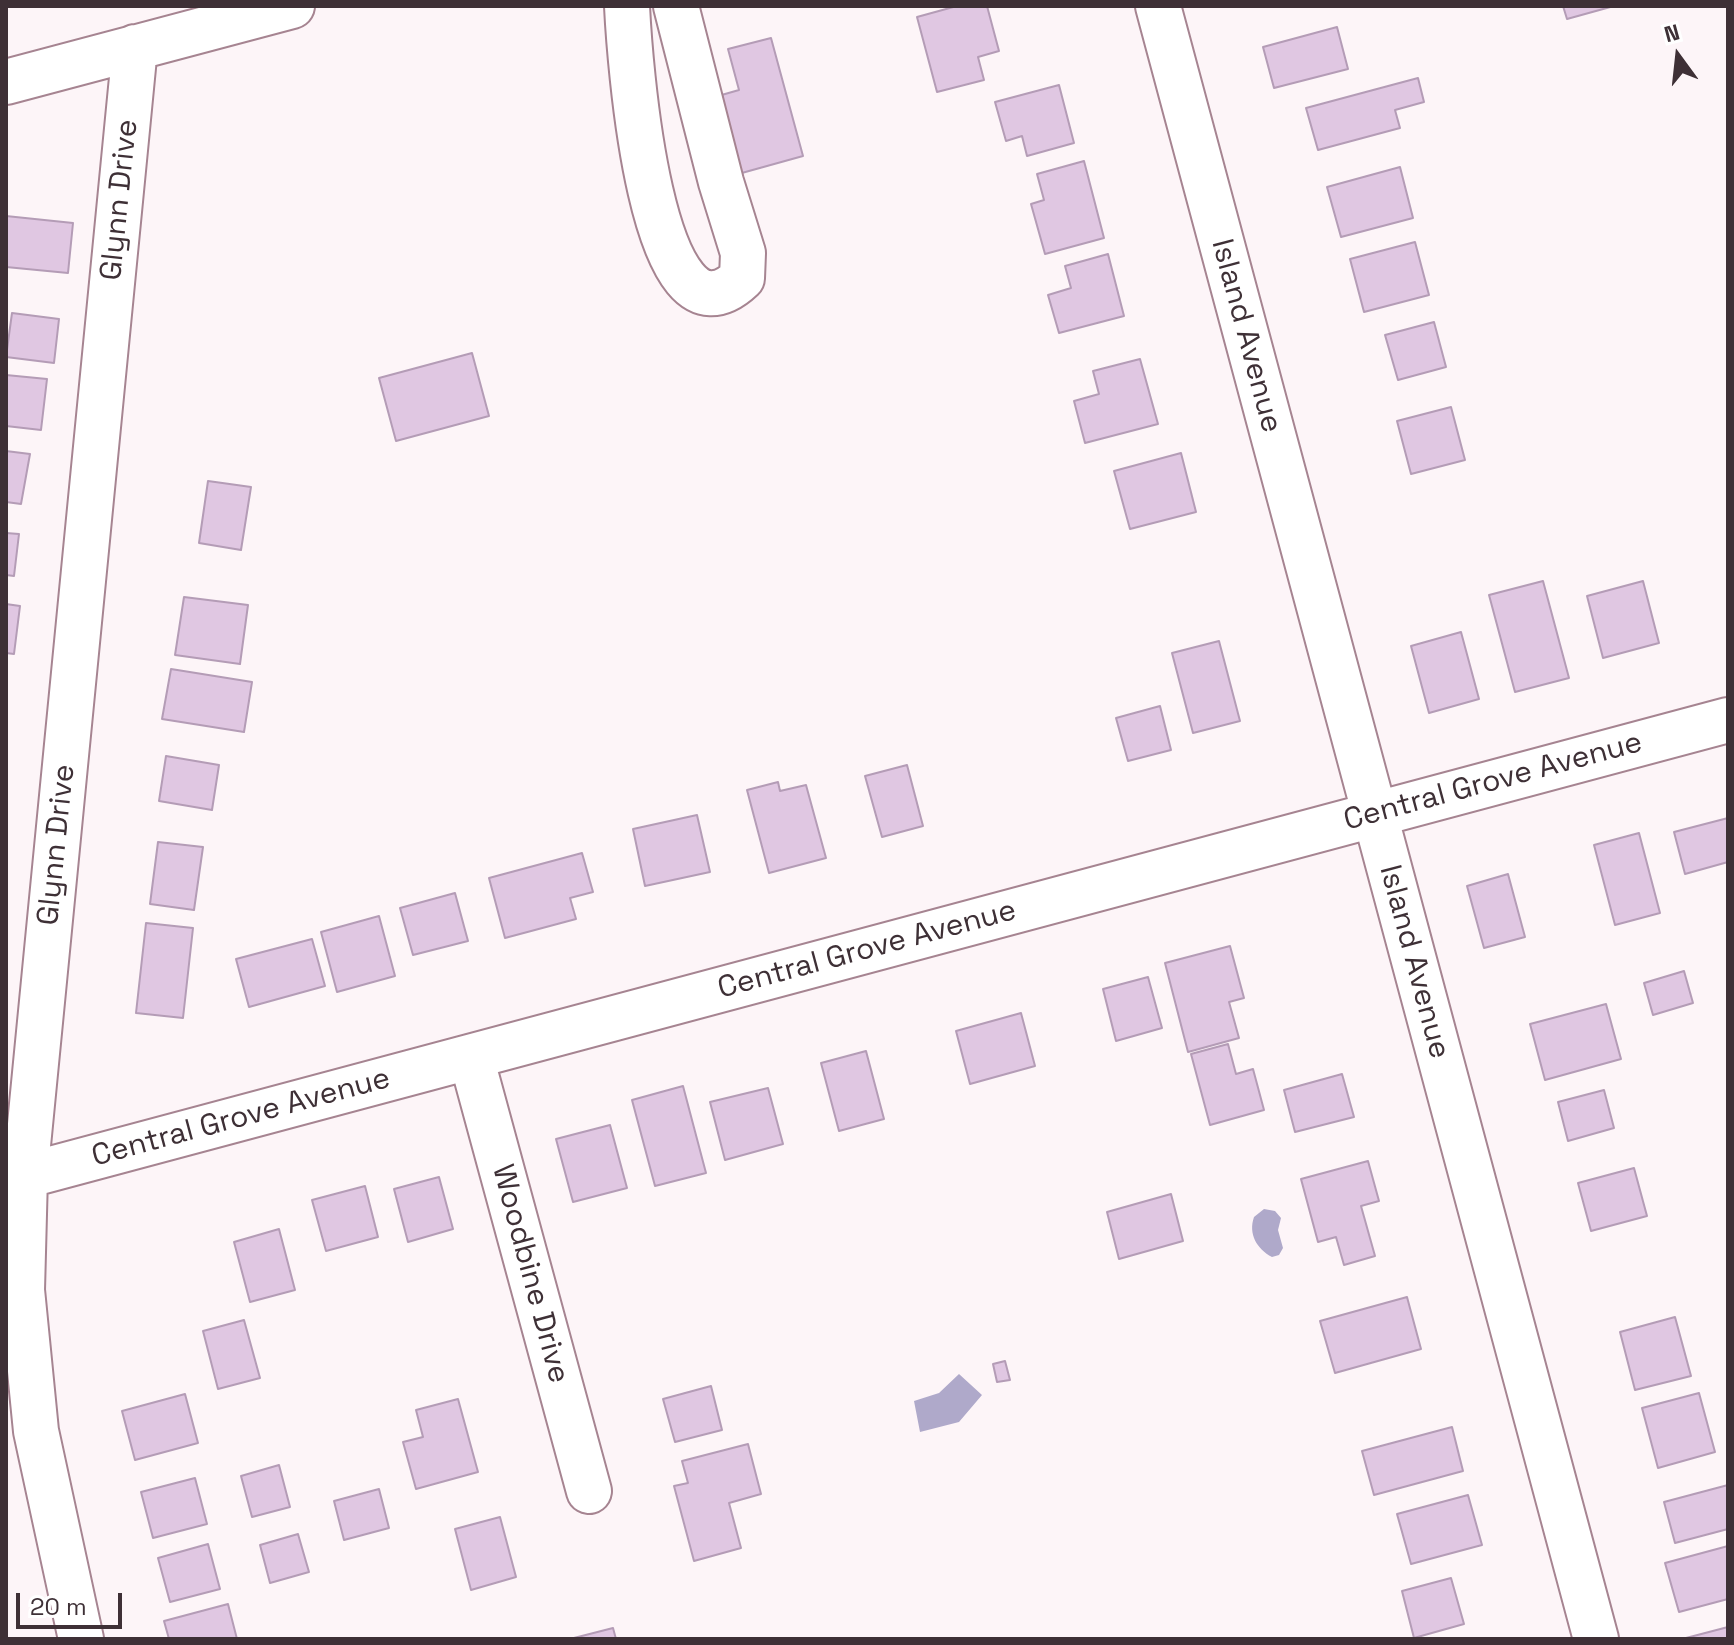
<!DOCTYPE html>
<html>
<head>
<meta charset="utf-8">
<style>
	body { margin:0 }
	#map { position:relative; width:1734px; height:1645px; overflow:hidden; background:#fdf5f8; font-family:"Space Grotesk",sans-serif }
	canvas { display:block }
	.frame { position:absolute; inset:0; border:8px solid #3e3036; pointer-events:none }
	.north { position:absolute; left:1638px; top:16px; width:80px; height:80px; -webkit-text-stroke:6px #fff; paint-order:stroke; rotate:345deg; font-size:22px; font-weight:700; line-height:32px; text-align:center; color:#3e3036 }
	.north::after { content:''; display:block; margin:auto; width:28px; height:36px; background:#3e3036; clip-path:polygon(50% 0,100% 100%,50% 72%,0 100%) }
	.scale { position:absolute; left:16px; top:1593px; width:106px; height:36px; box-sizing:border-box; border:4px solid #3e3036; border-top:0; padding-left:10px; font-size:24px; line-height:28px; white-space:nowrap; color:#3e3036; -webkit-text-stroke:6px #fff; paint-order:stroke }
</style>
</head>
<body>
<div id="map">
<canvas width="1734" height="1645"></canvas>
<div class="frame"></div>
<div class="north">N</div>
<div class="scale">20 m</div>
</div>
<script>
const ctx = document.querySelector('canvas').getContext('2d');
ctx.lineJoin = 'round';
function paint(path, color) {
  ctx.fillStyle = color;
  ctx.fill(path, 'evenodd');
}
function strokePath(path, color, width, dash) {
  ctx.strokeStyle = color;
  ctx.lineWidth = width;
  ctx.lineCap = dash ? 'butt' : 'round';
  ctx.setLineDash(dash || []);
  ctx.stroke(path);
}
function label(font, color, halo, rows, align = 'center') {
  ctx.font = font + ' "Space Grotesk",sans-serif';
  ctx.lineWidth = 6;
  ctx.setLineDash([]);
  ctx.textBaseline = 'middle';
  ctx.strokeStyle = halo;
  ctx.fillStyle = color;
  for (const [text, x, y, turn = 0] of rows) {
    ctx.save();
    ctx.translate(x, y);
    ctx.rotate((+turn || 0) * Math.PI / 180);
    ctx.textAlign = isNaN(turn) ? turn : align;
    if (halo) ctx.strokeText(text, 0, 0);
    ctx.fillText(text, 0, 0);
    ctx.restore();
  }
}
const water = new Path2D(`
	M1264,1209l11,2 6,7 -3,12 5,18 -4,7 -7,2c-15,-8 -24,-23 -18,-40z
	M959,1374l23,21 -23,27 -39,10 -6,-31 25,-8z`);
const building = new Path2D(`
	M957,6h30l12,45 -21,6 6,23 -47,12 -20,-75z
	M1563,6h51l-47,13z
	M1337,27l11,42 -74,19 -11,-41z
	M771,38l32,118 -72,20 -20,-78 28,-8 -11,-41z
	M1418,78l6,24 -29,8 5,18 -82,22 -12,-42z
	M1059,85l15,58 -47,13 -5,-20 -16,5 -11,-39z
	M1084,161l20,77 -59,16 -14,-50 13,-4 -7,-26z
	M1400,167l13,51 -72,19 -14,-50z
	M6,216l67,7 -5,50 -62,-6z
	M1415,242l14,53 -65,17 -14,-53z
	M1108,254l16,62 -65,17 -11,-38 23,-7 -6,-22z
	M12,313l47,6 -5,44 -48,-6z
	M1434,322l12,45 -48,13 -13,-45z
	M472,353l17,63 -93,25 -17,-63z
	M1140,359l18,65 -73,19 -11,-42 25,-7 -6,-23z
	M6,375l41,4 -6,51 -35,-4z
	M1451,407l14,53 -54,14 -14,-53z
	M6,451l24,3 -9,50 -15,-2z
	M1181,453l15,59 -66,17 -16,-58z
	M208,481l43,6 -10,63 -42,-7z
	M6,533l13,1 -5,42 -8,-1z
	M1543,581l26,97 -54,14 -26,-97z
	M1643,581l16,62 -56,15 -16,-62z
	M184,597l64,8 -8,59 -65,-9z
	M6,604l14,2 -6,48 -8,-1z
	M1461,632l18,67 -50,14 -18,-67z
	M1219,641l21,80 -47,12 -21,-80z
	M171,669l81,13 -8,50 -82,-13z
	M1160,706l11,44 -43,11 -12,-43z
	M166,756l53,9 -7,45 -53,-9z
	M907,765l16,61 -41,11 -17,-61z
	M778,782l2,9 26,-6 20,73 -57,15 -22,-83z
	M697,815l13,57 -65,14 -12,-57z
	M1728,818v44l-43,12 -11,-42z
	M1639,833l21,80 -45,12 -21,-80z
	M158,842l45,5 -9,63 -44,-6z
	M582,853l11,39 -23,6 6,21 -71,19 -16,-60z
	M1508,874l17,63 -41,11 -17,-62z
	M455,893l13,48 -55,14 -13,-47z
	M379,916l16,60 -58,16 -16,-60z
	M146,923l47,5 -10,90 -47,-5z
	M312,939l13,47 -76,21 -13,-48z
	M1230,946l14,52 -15,4 10,36 -51,14 -23,-89z
	M1684,971l9,32 -40,12 -9,-32z
	M1148,977l14,51 -46,13 -13,-52z
	M1606,1004l15,55 -76,21 -15,-56z
	M1021,1013l14,53 -65,18 -14,-53z
	M1228,1044l8,30 17,-5 11,41 -54,15 -19,-71z
	M866,1051l18,68 -45,12 -18,-68z
	M1342,1074l12,43 -59,15 -11,-42z
	M683,1086l23,87 -51,13 -23,-86z
	M768,1088l15,56 -58,16 -15,-58z
	M1604,1090l10,38 -46,13 -10,-39z
	M610,1125l17,63 -54,14 -17,-63z
	M1368,1161l11,40 -18,5 14,50 -31,9 -8,-28 -18,5 -17,-63z
	M1634,1168l13,48 -56,15 -13,-48z
	M439,1177l14,52 -45,13 -14,-53z
	M365,1186l13,51 -52,14 -14,-51z
	M1171,1194l12,47 -64,18 -12,-47z
	M279,1229l16,61 -45,12 -16,-60z
	M1407,1297l14,52 -86,24 -15,-52z
	M1675,1317l16,59 -56,14 -15,-58z
	M244,1320l16,58 -42,11 -15,-58z
	M1005,1361l5,19 -13,2 -4,-18z
	M711,1386l11,44 -47,12 -12,-43z
	M1699,1393l16,59 -57,16 -16,-60z
	M185,1394l13,49 -63,17 -13,-49z
	M458,1399l20,73 -62,17 -13,-47 20,-5 -7,-27z
	M1452,1427l11,44 -89,24 -12,-44z
	M748,1444l13,50 -32,9 12,45 -47,13 -20,-75 14,-3 -6,-22z
	M279,1465l11,42 -38,10 -11,-41z
	M195,1478l12,46 -54,14 -12,-46z
	M1728,1485v44l-53,14 -11,-41z
	M379,1489l10,39 -45,12 -10,-39z
	M1468,1495l14,50 -71,19 -14,-50z
	M500,1517l16,60 -45,13 -16,-61z
	M298,1534l11,38 -39,11 -10,-38z
	M208,1544l12,45 -50,13 -12,-44z
	M1728,1546v53l-49,13 -14,-49z
	M1451,1578l13,46 -50,14 -12,-47z
	M228,1604l9,35h-68l-5,-18z
	M1728,1627v12h-41l-1,-1z
	M613,1628l3,11h-46z`);
const minor = new Path2D(`
	M627,6c2,41 22,360 115,272l1,-25 -22,-71 -45,-176
	M1158,6l438,1633
	M6,82l286,-76
	M471,1057l118,434
	M6,1181l1722,-461
	M81,1639l-45,-208 -14,-141 3,-114 110,-1129`);
const streetNames = [
	["Glynn Drive",120,200,-84],
	["Island Avenue",1246,336,75],
	["Central Grove Avenue",1493,782,-15],
	["Glynn Drive",57,845,-84],
	["Central Grove Avenue",867,950,-15],
	["Island Avenue",1414,962,75],
	["Central Grove Avenue",241,1118,-15],
	["Woodbine Drive",530,1274,75]
];
paint(water, '#afa9ca');
paint(building, '#e0c7e2');
strokePath(building, '#b49cb6', 2);
strokePath(minor, '#a68491', 48);
strokePath(minor, '#fff', 44);
label('30px', '#3e3036', '#fff', streetNames);
</script>
</body>
</html>
